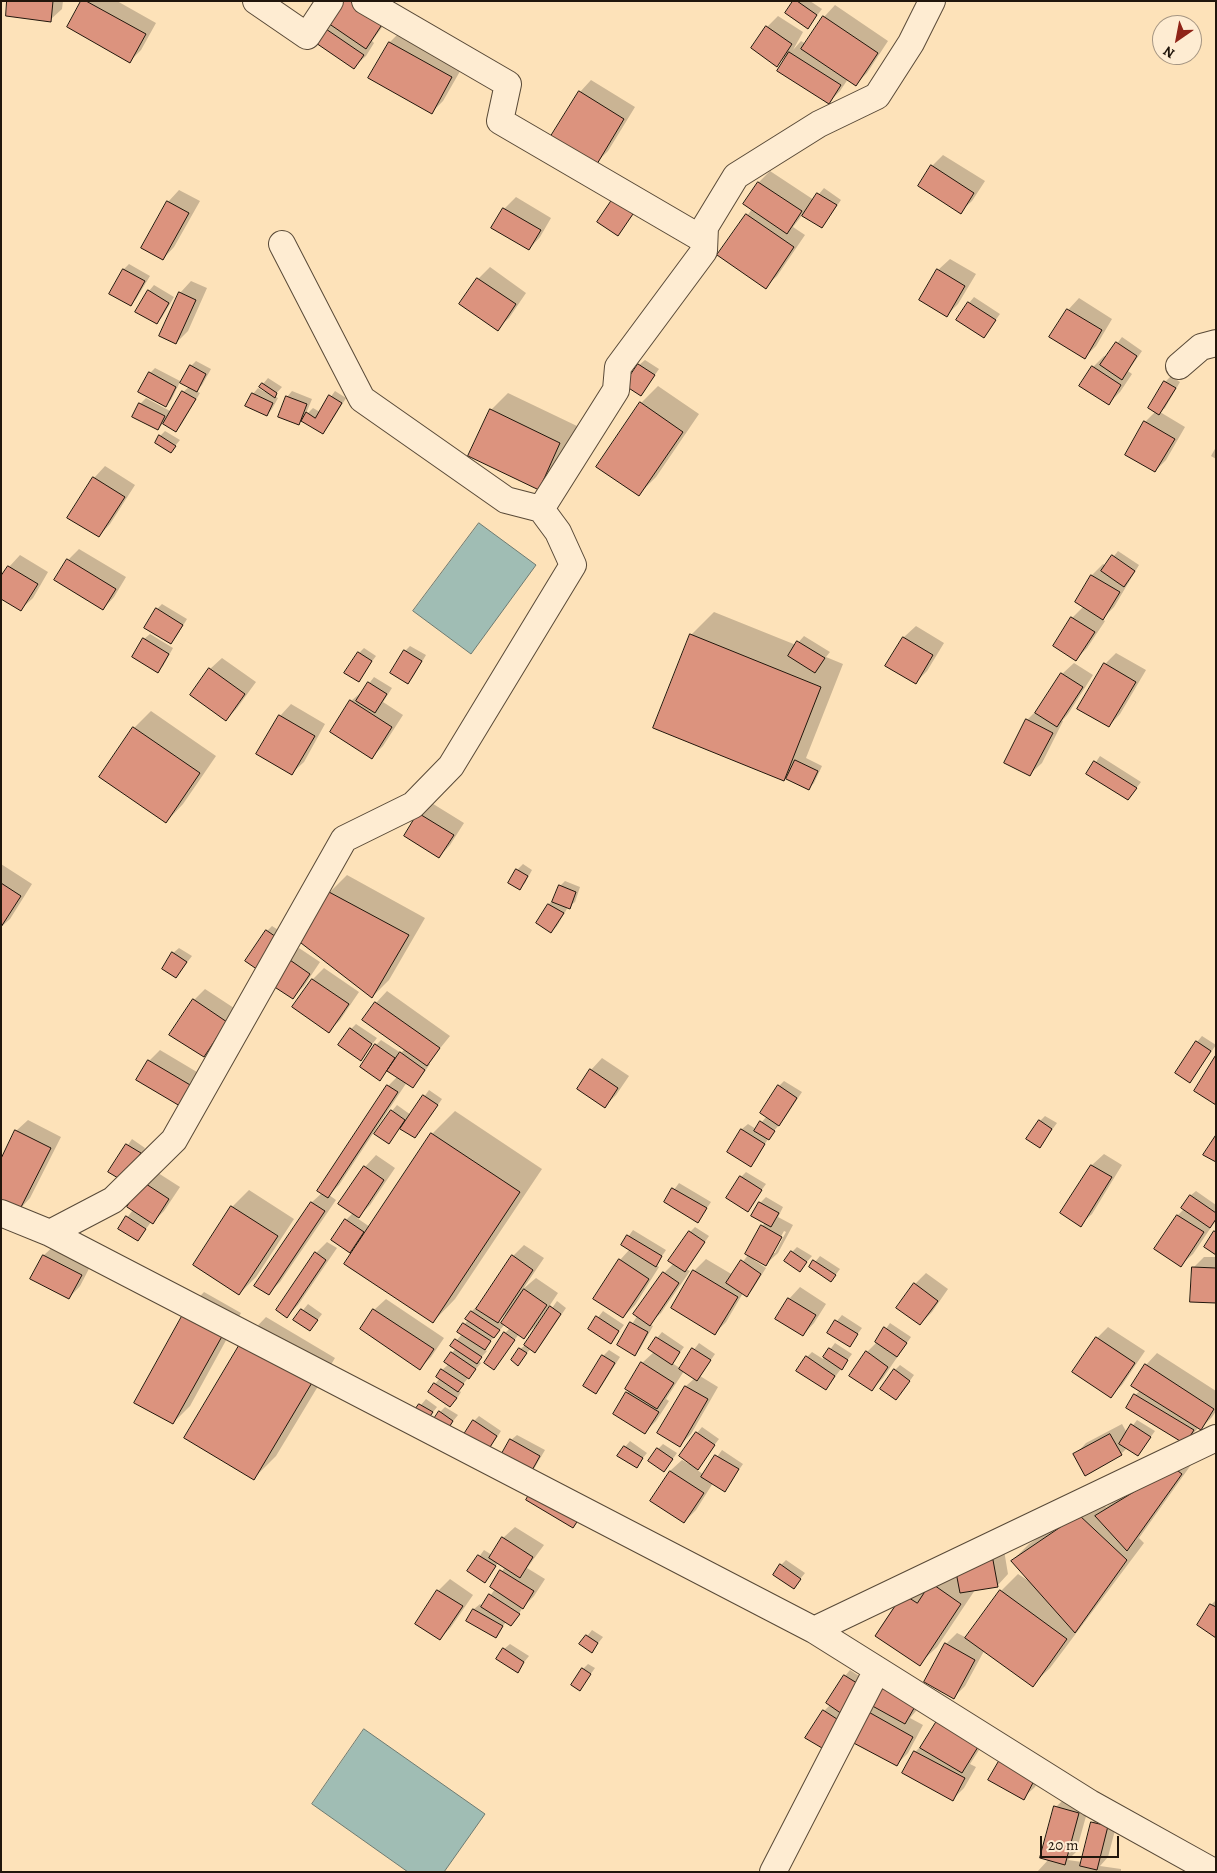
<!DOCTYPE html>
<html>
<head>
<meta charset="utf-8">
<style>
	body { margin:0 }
	#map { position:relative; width:1217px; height:1873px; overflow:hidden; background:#fde2b9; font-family:Alegreya,serif }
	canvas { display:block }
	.frame { position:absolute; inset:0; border:2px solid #21160c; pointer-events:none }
	.north { position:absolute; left:1152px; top:15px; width:50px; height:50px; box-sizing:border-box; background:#feecd2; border:1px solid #a69683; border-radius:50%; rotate:213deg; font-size:14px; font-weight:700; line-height:20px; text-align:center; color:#21160c }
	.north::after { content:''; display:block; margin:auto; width:18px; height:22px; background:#8f2418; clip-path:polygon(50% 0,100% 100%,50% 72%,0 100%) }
	.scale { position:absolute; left:1040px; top:1836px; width:79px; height:22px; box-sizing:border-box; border:2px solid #21160c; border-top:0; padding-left:6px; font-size:15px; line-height:18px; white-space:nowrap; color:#21160c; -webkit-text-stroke:4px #feecd2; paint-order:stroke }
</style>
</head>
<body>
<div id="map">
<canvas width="1217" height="1873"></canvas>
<div class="frame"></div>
<div class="north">N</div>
<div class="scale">20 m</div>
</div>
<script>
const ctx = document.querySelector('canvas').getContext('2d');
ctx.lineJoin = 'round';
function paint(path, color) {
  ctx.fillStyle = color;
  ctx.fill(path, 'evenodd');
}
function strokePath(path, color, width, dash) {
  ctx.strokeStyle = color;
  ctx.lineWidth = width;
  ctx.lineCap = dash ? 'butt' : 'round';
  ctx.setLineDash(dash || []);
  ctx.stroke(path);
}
const water = new Path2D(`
	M479,523l57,42 -65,89 -58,-43z
	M364,1729l121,85 -41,58h-36l-96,-68z`);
const shadow = new Path2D(`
	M9,1h54l-1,8 -12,11z
	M82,1h35l39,22 -15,27 -11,11z
	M340,1h39l15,10 -22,30 2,2 -8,13 -12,11 -39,-26z
	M794,1h16l12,8 -14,18z
	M835,5l53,36 -21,32 -12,12 -7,-6 -8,12 -12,12 -42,-47 -9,9 -10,-38 11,-11 25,16 -10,18 8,-9 5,3 18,-27z
	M401,31l62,35 -20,35 -11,11 -42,-70z
	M591,80l44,27 -27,44 -11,11 -17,-70z
	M943,155l42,26 -13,20 -12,11 -28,-46z
	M770,171l44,29 10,-12 17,12 -19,27 -19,-13 -10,13 12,8 -28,41 -12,11 -46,-32 33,-46 6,-26z
	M179,190l21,11 -26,46 -11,12 5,-57z
	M516,197l35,21 -11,19 -11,12 -25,-40z
	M950,259l26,15 -18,30 -12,12 -8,-46z
	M129,264l21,12 -14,23 -5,6 -21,-12 14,-24z
	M490,267l36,26 -17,25 -12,11 -36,-25 17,-25z
	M191,281l16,7 -19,43 -12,12 4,-50z
	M154,285l20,12 -12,20 -5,6 -8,-32z
	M974,297l26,17 -16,22 -15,-33z
	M1079,298l33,21 -16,27 -11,11 -17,-47z
	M1122,337l20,14 -14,20 4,3 -12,18 -11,11 -16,-36 11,-11 3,1z
	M645,360l14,9 -18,26 -2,-30z
	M196,361l15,8 -9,16 -6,6 4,2 -19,32 -5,5 -12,-7 -6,5 -18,-24 6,-6 24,13 -4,7 2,1 15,-27 6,-5 -9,-5 -9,18 -6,5 -15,-32 5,-5 27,14 9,-16z
	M1171,376l9,6 -15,26 -5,4 25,15 -19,33 -11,11 -10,-49 11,-11 -6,-3 15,-26z
	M268,378l14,9 -8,9 4,2 -6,11 -5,6 -14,-21 5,-6 7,4 -2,-8z
	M658,386l41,28 -43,63 -17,17 2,-91z
	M292,391l20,8 -7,17 8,-8 7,4 15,-21 11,7 -18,29 -5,6 -21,-13 -4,3 -11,-26z
	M508,393l69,33 -22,45 -17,17 -47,-78z
	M165,431l15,9 -9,11 -11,-15z
	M1216,447v12l-5,-3z
	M105,466l30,19 -25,39 -11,12 -5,-58z
	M79,549l47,28 -12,20 -11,12 -35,-49z
	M1118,551l21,14 -25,42 -12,12 3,2 -18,27 -11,11 -4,-41 12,-12 -8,-4 16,-27 11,-11 3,2z
	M20,555l28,17 -15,26 -12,11 -12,-42z
	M162,604l25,15 -11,18 -5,6 -14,-34z
	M714,612l82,33 8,-9 26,16 -4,5 17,7 -37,94 16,8 -8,17 -5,5 -18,-16 -8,8 -92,-145z
	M916,626l28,17 -17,28 -12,12 -28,-18 17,-28z
	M150,634l23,14 -10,18 -6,5 -13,-32z
	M410,646l16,9 -13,22 -5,5 -3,-31z
	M364,648l12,8 -18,24 1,-27z
	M1116,653l30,17 -26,44 -11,12 -4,-62z
	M222,658l34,24 -19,26 -11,12 -16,-51z
	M1074,663l19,12 -25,39 -6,7h1l-21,42 -12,11 -3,-54 11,-11 24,-35z
	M374,677l18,11 -9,14 20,13 -20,31 -11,11 -21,-56 13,-11z
	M291,704l34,20 -21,38 -12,11 -12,-57z
	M151,711l65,45 -33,48 -17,18 -66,-46 34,-48z
	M1100,756l41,26 -13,17 -40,-25z
	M430,802l34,21 -14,22 -11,12 -20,-44z
	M1,864l31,20 -22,35 -9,8z
	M523,864l9,6 -7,13 -5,5 -3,-18z
	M347,875l78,43 -36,62 -17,17 -70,-55 28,-50z
	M565,881l15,6 -5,15 -7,5 -11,19 -6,6 -14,-9 12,-19 5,-5 6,-13z
	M272,926l11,7 -20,30 4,-32z
	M179,948l13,8 -16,21 -3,-24z
	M299,948l21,14 -16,24 -11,11 -5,-38z
	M324,968l35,24 -19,28 -11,11 -35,-24 19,-28z
	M205,989l32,21 -22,34 -11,12 -10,-56z
	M387,991l63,45 -22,27 2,1 -12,17 -5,5 -6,-4 -68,103 -10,10 7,5 -56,82 -12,12 -12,-8 56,-84 10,-9 66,-107 10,-10 -10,-6 -8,9 -4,-34 5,-5 20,13 4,-4 -29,-46z
	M356,1024l21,14 -16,21 -10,-30z
	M1202,1036l14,9 -26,37 7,-40z
	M160,1050l47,28 -22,29 -36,-46z
	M602,1058l27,18 -13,19 -11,11 -14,-36z
	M784,1081l18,11 -18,27 -15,18 -13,23 -5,5 -22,-13 13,-23 6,-5 8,5 11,-13 12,-30z
	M429,1090l13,9 -22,32 -5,6 -15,-10 -12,15 4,-31 5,-6 14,10z
	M455,1111l87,58 -87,130 -22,23 -75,-78 -8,7 -4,-31 7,-7 12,-46 11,-12 19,13 -25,37 -13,13 13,9 62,-93z
	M1045,1116l12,7 -17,23v-25z
	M28,1120l33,17 -31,61 -11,12 -3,-79z
	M132,1139l13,9 -17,26 -18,-3z
	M1104,1154l18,11 -30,49 -12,11 -18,-12 30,-48z
	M155,1171l25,16 -16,24 -12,12 -1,-1 -13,18 -19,-12 14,-18 11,-27z
	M746,1172l20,12 -19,26 -6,-33z
	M679,1183l32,19 -13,19 -33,-19z
	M249,1190l45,29 -38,58 -17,17 -44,-29 37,-58z
	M1196,1191l20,14v15l-23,34 -12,11 -25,-16 22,-34 6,-6 6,-13z
	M766,1197l17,10 -5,10 15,8 -15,28 -12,11 -11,-6 -1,2 12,8 -14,22 -6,5 -3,-2 -17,29 -11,11 -43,-26 22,-36 12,-12 27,16 15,-20 14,-29 3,-3 -12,-7 7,-13zM784,1231l2,1 -11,21h-3z
	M695,1227l14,9 -23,33 4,2 -29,42 -12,11 4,2 -13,23 -6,5 -15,-9 45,-72 10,-10 16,-31z
	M633,1230l33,20 -10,15 3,2 -24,38 -12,12 -3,-57 10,-11 -7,-5z
	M327,1242l10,6 -39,57 -11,11 29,-63z
	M56,1244l36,19 -12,23 -11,12 -37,-20 12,-23z
	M524,1245l20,13 -21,31 13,-11 22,15 -22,33 -12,11 -5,-3 -25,34 11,-35 5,-5 -5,-4 -21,25 3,2 -9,10 3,2 -23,27 3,2 -5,8 -21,-16 5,-6 2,-8 7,-6 3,-11 4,-5 -4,-2 10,-12 -3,-3 9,-11 4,-9 5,-5 2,1 34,-51zM510,1310l-8,13 -3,-2z
	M797,1247l15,9 -12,14 -8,-18z
	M820,1256l20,13 -9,12 -20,-14z
	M1204,1257h12v45l-23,-34z
	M926,1273l22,16 -16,23 -12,12 -5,-40z
	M800,1287l26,17 -12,19 -11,12 -14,-36z
	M204,1292l37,21 -51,93 -17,17 14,-113z
	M386,1299l58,39 -13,19 -11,11 -46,-58z
	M557,1301l9,7 -26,38 -5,5 -4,-3 -13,16 -5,-4 7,-11 7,-5z
	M308,1304l14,10 -12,16 -15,-10z
	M603,1311l21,14 -13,17 -21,-14z
	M842,1315l20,13 -13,18 -21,-14z
	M266,1317l69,41 -59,98 -22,22 -10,-138z
	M890,1323l21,14 -28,41 -11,11 -5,-37 10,-10z
	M1108,1327l37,24 -23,34 -11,11 -14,-58z
	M662,1332l22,15 -12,16 8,5 19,-25 16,11 -15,22 18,11 -27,47 -11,11 -21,-12 27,-47 9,-8 -11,-7 -18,28 3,2 -13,20 -11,11 -18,-39 15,-30 12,-11 3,-14z
	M835,1343l17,11 -26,35 -19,-32 5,-5 11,7z
	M609,1350l11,7 -19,30 -6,6 -10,-7 18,-30z
	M1157,1353l59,38v20l-4,6 -11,11 -2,-1 -14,15 -50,-47 6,-5 5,-25z
	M900,1365l14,10 -13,18 -6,-23z
	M426,1399l11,8 -11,14 -12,-8z
	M445,1407l13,8 -12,15 -6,-18z
	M479,1416l22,15 -11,17 -16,-27z
	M1137,1420l18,11 -17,24 -11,-7 -6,6 -46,1 11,-12 36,-19 5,9z
	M702,1427l17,12 -23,30 8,6 18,-25 21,14 -18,26 -12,-7 -17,27 -12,12 -14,-51 12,-11 7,4 8,-31z
	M517,1435l28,15 -10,17 -5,6 -19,-33z
	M630,1441l17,12 -11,13 -11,-19z
	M663,1444l14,9 -13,18 -6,-22z
	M1186,1457l7,5 -54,76 5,5 -94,125 -18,17 -48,-34 -19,35 -11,11 -8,-53 11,-11 10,5 34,-47 17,-17 14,9 -20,-22 17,-17 68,-45 9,8z
	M515,1527l29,18 -17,23 18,11 -11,17 -11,11 -7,12 -5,6 -5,-3 -10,14 -28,-16 6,-11 6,-5 3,2 12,-17 -4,-2 14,-20 -7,-4 -13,18 -16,-10 15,-21 8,5 11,-17z
	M1004,1550l4,24 -11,12 -22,4 -38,57 -18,17 -15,-70z
	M786,1560l19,13 -12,15 -12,-23z
	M450,1579l23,16 -22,32 -11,12 -23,-16 21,-32z
	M1216,1600v36l-5,-31z
	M592,1630l11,7 -11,14 -11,-7z
	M510,1644l19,12 -12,15 -13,-22z
	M588,1664l7,4 -15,21 3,-20z
	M850,1670l15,10 -38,62 -3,-31 6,-6 -2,-2 17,-27z
	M928,1691l-12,20 -6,7 13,7 -15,28 -12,12 -46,-25 22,-35z
	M992,1730l-22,34 6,3 -12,21 -11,11 -49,-27 11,-20 11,-11z
	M1047,1763l-12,24 -12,11 -33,-18z
	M1067,1796l23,6 -14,50 -8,8 14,2 10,-39 11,-12 16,4 -11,42 -8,9 21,3v3h-84l12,-13 7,-52z`);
const building = new Path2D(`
	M7,1h46l-2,21 -45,-6z
	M81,1h5l60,33 -16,29 -63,-36z
	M338,1h12l33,22 -17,26 -41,-28z
	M793,1h4l20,14 -9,14 -23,-16z
	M823,16l55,37 -22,33 -55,-37z
	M766,26l26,18 -15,23 -26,-19z
	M323,27l41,28 -10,14 -41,-28z
	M389,42l63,35 -20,37 -64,-36z
	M789,52l52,33 -12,19 -52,-33z
	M579,91l45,28 -27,45 -46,-28z
	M931,165l43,28 -13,21 -43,-28z
	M758,182l44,29 -15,23 -44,-30z
	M817,193l20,12 -15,23 -20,-12z
	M614,197l21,14 -17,25 -21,-14z
	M167,201l22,12 -26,47 -22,-12z
	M503,208l38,22 -12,20 -38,-22z
	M746,214l48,33 -28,42 -49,-34z
	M123,269l22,12 -14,25 -22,-12z
	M937,269l28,17 -18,31 -28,-17z
	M477,278l39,26 -18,27 -39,-27z
	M148,290l21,13 -12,21 -22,-12z
	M179,292l17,8 -20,44 -17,-8z
	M968,302l28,18 -12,18 -28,-18z
	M1067,309l35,21 -17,29 -36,-22z
	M1116,342l21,14 -15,24 -22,-15z
	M638,364l17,11 -14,21 -17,-11z
	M190,365l16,9 -9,18 -17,-9z
	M1092,366l29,19 -12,20 -30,-19z
	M149,372l27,15 -10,20 -28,-15z
	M1164,381l12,7 -17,27 -11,-7z
	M262,383l15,10 -2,5 -16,-11z
	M182,391l14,8 -20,33 -13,-8z
	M252,393l21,10 -6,13 -22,-10z
	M329,395l13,8 -19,31 -22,-13 5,-9 9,6z
	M286,396l21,8 -8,21 -21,-8z
	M640,402l43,30 -44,64 -43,-29z
	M139,403l26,13 -7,14 -26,-13z
	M490,409l70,34 -21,47 -71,-34z
	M1144,421l31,18 -20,33 -30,-17z
	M159,435l17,11 -5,7 -16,-10z
	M93,477l32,20 -26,40 -32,-19z
	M1112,555l23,16 -11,16 -23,-16z
	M67,559l49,30 -13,21 -49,-30z
	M8,566l30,18 -17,27 -20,-12v-23z
	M1091,575l29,17 -17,28 -28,-18z
	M156,608l27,17 -12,19 -27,-16z
	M1071,617l24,15 -19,29 -23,-15z
	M690,634l131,53 -37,94 -131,-53z
	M903,637l30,18 -17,29 -31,-18z
	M143,638l26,16 -11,19 -26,-16z
	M797,641l28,17 -10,15 -27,-17z
	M404,650l18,11 -14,23 -18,-11z
	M358,652l14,9 -13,21 -15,-9z
	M1104,663l32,19 -27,45 -32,-18z
	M209,668l36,26 -19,27 -36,-26z
	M1061,673l22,14 -26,40 -22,-14z
	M368,682l19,12 -12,19 -19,-12z
	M350,700l42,27 -20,32 -42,-27z
	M279,715l36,21 -23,39 -36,-21z
	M1026,719l27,14 -23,43 -26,-13z
	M133,727l67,46 -34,50 -67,-46z
	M795,760l23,11 -9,19 -23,-11z
	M1094,761l43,27 -9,12 -42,-26z
	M418,813l36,22 -15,23 -35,-22z
	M516,869l12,7 -8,14 -12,-7z
	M1,883l20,13 -20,31z
	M559,885l17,7 -6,17 -18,-7z
	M329,892l80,43 -37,63 -71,-55z
	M548,904l16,9 -13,20 -15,-10z
	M266,930l13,9 -21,31 -13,-9z
	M172,952l15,10 -11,16 -14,-9z
	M287,958l23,16 -17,25 -23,-15z
	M312,979l37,25 -20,29 -37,-26z
	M193,999l34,23 -23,35 -35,-22z
	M375,1002l65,46 -13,18 -65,-46z
	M350,1028l22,16 -11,17 -23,-16z
	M1196,1041l15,10 -21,32 -15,-10z
	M375,1044l20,14 -15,23 -20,-14z
	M400,1052l25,18 -12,18 -26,-17z
	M1216,1055v50l-22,-14z
	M148,1060l49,29 -12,20 -49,-29z
	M590,1069l28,19 -13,20 -28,-19z
	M387,1085l11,7 -70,106 -11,-7z
	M778,1085l19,13 -18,28 -19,-13z
	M423,1095l15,10 -23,33 -15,-9z
	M391,1110l14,10 -16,24 -15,-10z
	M1039,1120l13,9 -12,19 -14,-9z
	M760,1121l15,10 -6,9 -15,-9z
	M741,1129l24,15 -14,23 -24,-15z
	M15,1130l36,18 -32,63 -18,-9v-43z
	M431,1133l89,59 -87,131 -89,-59z
	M1216,1135v27l-13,-7z
	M126,1144l15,9 -18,28 -15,-9z
	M1091,1165l21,12 -31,50 -21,-14z
	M364,1166l20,14 -25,38 -21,-14z
	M740,1176l22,14 -14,22 -22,-14z
	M143,1182l26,17 -16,25 -26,-17z
	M672,1188l35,20 -9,15 -34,-21z
	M1190,1195l26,18v6l-6,9 -29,-20z
	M311,1202l14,9 -56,84 -15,-9z
	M759,1202l20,11 -8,14 -20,-11z
	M231,1206l47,30 -39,59 -46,-30z
	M1177,1215l27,17 -23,35 -27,-18z
	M126,1216l20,13 -8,12 -20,-12z
	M345,1219l19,13 -14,21 -19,-13z
	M761,1225l21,12 -16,29 -21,-12z
	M689,1231l16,11 -20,30 -17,-11z
	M1214,1231l2,1v23l-12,-8z
	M627,1235l35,21 -6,11 -35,-22z
	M791,1251l16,11 -7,10 -16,-11z
	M315,1252l11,8 -39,58 -11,-8z
	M43,1255l39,20 -13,24 -39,-20z
	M512,1255l21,15 -35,53 -22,-14z
	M619,1259l30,20 -26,39 -30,-19z
	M741,1260l20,14 -14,23 -21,-14z
	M813,1260l23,15 -5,7 -22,-15z
	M1192,1267l24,1v35l-26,-1z
	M693,1270l45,27 -23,38 -44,-27z
	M663,1272l16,11 -29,43 -17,-12z
	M914,1283l24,18 -18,24 -24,-17z
	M524,1289l23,16 -23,34 -23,-16z
	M788,1298l28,17 -13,21 -28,-17z
	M550,1306l11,8 -26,39 -11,-8z
	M186,1309l39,22 -52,93 -39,-21z
	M301,1309l17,11 -8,11 -17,-11z
	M373,1309l61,40 -14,21 -60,-41z
	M471,1311l29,19 -6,8 -29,-19z
	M596,1316l23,15 -8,13 -23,-15z
	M835,1320l23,14 -8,13 -23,-14z
	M630,1322l18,10 -13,24 -18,-11z
	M463,1323l28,18 -6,9 -28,-18z
	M884,1327l23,16 -10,14 -22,-15z
	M504,1332l11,8 -21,30 -10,-7z
	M656,1337l24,15 -8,13 -24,-16z
	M1096,1337l39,26 -24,35 -39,-26z
	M243,1339l70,42 -59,99 -70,-42z
	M455,1339l27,18 -5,7 -27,-18z
	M519,1348l8,5 -9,13 -7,-6z
	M692,1348l19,12 -14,21 -18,-12z
	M829,1348l19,12 -6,10 -19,-13z
	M866,1351l22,16 -16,24 -23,-15z
	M451,1352l25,17 -7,10 -25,-17z
	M602,1355l13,8 -19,31 -13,-8z
	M806,1356l29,20 -9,14 -30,-19z
	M641,1362l33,21 -17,26 -32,-20z
	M1145,1364l69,45 -13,21 -70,-44z
	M441,1369l23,15 -6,8 -22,-15z
	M894,1369l16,12 -14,19 -16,-11z
	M434,1383l23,15 -7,9 -22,-15z
	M685,1386l23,13 -28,48 -23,-14z
	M626,1392l33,20 -14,22 -32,-20z
	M1134,1394l60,36 -9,14 -59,-36z
	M419,1404l14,8 -7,10 -14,-8z
	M439,1411l14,10 -7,11 -14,-10z
	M473,1420l24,16 -12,19 -24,-16z
	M1131,1424l20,13 -13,19 -19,-12z
	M696,1432l19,13 -17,25 -19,-14z
	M1110,1434l12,21 -37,21 -12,-22z
	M510,1439l30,17 -10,18 -30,-17z
	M624,1446l19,12 -6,10 -20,-12z
	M657,1448l16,11 -9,13 -16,-11z
	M715,1455l24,14 -14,23 -24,-15z
	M1174,1468l8,6 -55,77 -32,-35z
	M670,1471l34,22 -20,30 -34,-22z
	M534,1486l48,28 -9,14 -47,-28z
	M1079,1515l48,45 -52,73 -64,-72z
	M502,1537l31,20 -13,21 -31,-20z
	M478,1555l18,11 -11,17 -18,-12z
	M993,1560l5,27 -38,6 -5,-26z
	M780,1564l21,15 -7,10 -21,-14z
	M500,1570l34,21 -11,18 -33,-22z
	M931,1583l30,21 -41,62 -45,-30 28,-42 14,9z
	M437,1590l26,16 -23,34 -25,-16z
	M1000,1590l67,49 -34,48 -68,-49z
	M489,1594l31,20 -9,12 -30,-19z
	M1210,1604l6,3v31l-19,-13z
	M473,1609l30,17 -7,12 -30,-17z
	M586,1635l12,8 -6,10 -13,-9z
	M945,1643l30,17 -21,39 -30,-17z
	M503,1648l21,14 -6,11 -22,-14z
	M582,1668l9,6 -11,17 -9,-6z
	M844,1675l16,10 -18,29 -16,-11z
	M878,1682l39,21 -12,21 -38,-21z
	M823,1710l17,11 -18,27 -17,-10z
	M865,1710l48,27 -16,29 -49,-26z
	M940,1716l41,26 -19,31 -42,-25z
	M914,1751l51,27 -12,23 -51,-28z
	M1002,1756l35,19 -13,25 -36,-20z
	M1054,1806l25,7 -14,52 -25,-7z
	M1091,1822l17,4 -11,44 -17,-4z`);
const minor = new Path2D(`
	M256,1l51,35 23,-35
	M365,1l143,83 -8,37 204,119
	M282,244l80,155 144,101 35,9
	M1179,366l22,-19 15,-4
	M1,1213l49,20 764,397 276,173 124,69
	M50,1233l63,-33 61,-60 170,-301 69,-34 38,-39 122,-201 -15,-33 -17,-23 75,-119 2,-23 86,-116 1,-24 31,-51 83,-52 58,-28 34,-53 21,-42
	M814,1630l402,-192
	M773,1872l104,-202`);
paint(water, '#a0bdb4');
strokePath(water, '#6d7a71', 1);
paint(shadow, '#0003');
paint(building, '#dc937e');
strokePath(building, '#21160c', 1);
strokePath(minor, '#584937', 28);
strokePath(minor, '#feecd2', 26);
</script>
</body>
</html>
